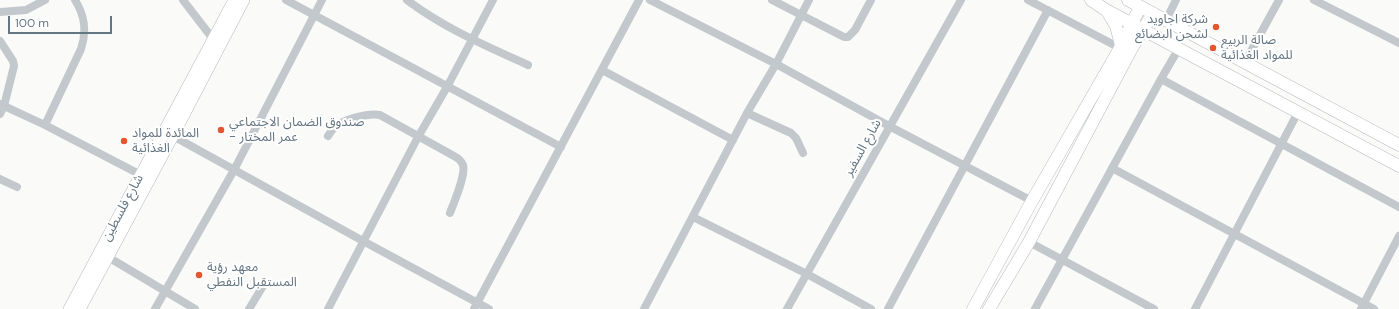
<!DOCTYPE html>
<html>
<head>
<meta charset="utf-8">
<style>
	body { margin:0 }
	#map { position:relative; width:1399px; height:309px; overflow:hidden; background:#fafaf8; font-family:"DM Sans",sans-serif }
	canvas { display:block }
	.scale { position:absolute; left:8px; top:16px; width:104px; height:18px; box-sizing:border-box; border:2px solid #657683; border-top:0; padding-left:5px; font-size:12px; line-height:14px; white-space:nowrap; color:#657683; -webkit-text-stroke:3px #fff; paint-order:stroke }
</style>
</head>
<body>
<div id="map">
<canvas width="1399" height="309"></canvas>
<div class="scale">100 m</div>
</div>
<script>
const ctx = document.querySelector('canvas').getContext('2d');
ctx.lineJoin = 'round';
function strokePath(path, color, width, dash) {
  ctx.strokeStyle = color;
  ctx.lineWidth = width;
  ctx.lineCap = dash ? 'butt' : 'round';
  ctx.setLineDash(dash || []);
  ctx.stroke(path);
}
function label(font, color, halo, rows, align = 'center') {
  ctx.font = font + ' "DM Sans","Noto Sans Arabic",sans-serif';
  ctx.lineWidth = 4;
  ctx.setLineDash([]);
  ctx.textBaseline = 'middle';
  ctx.strokeStyle = halo;
  ctx.fillStyle = color;
  for (const [text, x, y, turn = 0] of rows) {
    ctx.save();
    ctx.translate(x, y);
    ctx.rotate((+turn || 0) * Math.PI / 180);
    ctx.textAlign = isNaN(turn) ? turn : align;
    if (halo) ctx.strokeText(text, 0, 0);
    ctx.fillText(text, 0, 0);
    ctx.restore();
  }
}
const street = new Path2D(`
	M183,0l30,39
	M286,0l275,147
	M407,0c37,28 79,46 121,65
	M650,0l126,64 113,62 143,75
	M772,0l72,37h4l7,-7 16,-30
	M1028,0l92,48
	M1314,0l85,43
	M0,12l26,-2 19,-10
	M1166,20l10,-20
	M0,41l13,20 1,5 -10,40 -4,8
	M1245,62l34,-62
	M602,70l131,70
	M1161,79l238,128
	M0,104l45,21 96,50
	M747,113l44,20 5,5 7,15
	M45,125l36,-76c6,-18 4,-33 -6,-49
	M173,136l190,105 126,68
	M328,136c2,-3 4,-6 6,-8 9,-9 34,-15 46,-13l74,41c4,2 7,4 9,9 3,10 -9,37 -13,48
	M1112,168l262,141
	M0,179l17,8
	M693,217l114,57 64,35
	M1029,242l125,67
	M108,257l87,52
	M155,309l79,-139 88,-170
	M249,309l14,-23
	M328,309l90,-172 29,-50 46,-87
	M474,309l165,-309
	M644,309l103,-196 29,-49 33,-64
	M787,309l174,-309
	M888,309l160,-299
	M1035,309l126,-230 18,-31
	M1195,309l103,-197
	M1361,309l38,-73`);
const secondary = new Path2D(`
	M69,309l165,-309
	M80,309l93,-173 71,-136`);
const primary = new Path2D(`
	M1091,0l15,10 293,156
	M1128,0l271,145
	M1107,11l9,15 5,19
	M973,309l59,-108 88,-153 20,-41
	M989,309l40,-67 103,-194 21,-35`);
const markers = [
	[1216,27,4,"#e4572e"],
	[1213,48,4,"#e4572e"],
	[221,130,4,"#e4572e"],
	[124,141,4,"#e4572e"],
	[199,275,4,"#e4572e"]
];
const poiNames = [
	["شركة اجاويد",1208,20,"right"],
	["لشحن البضائع",1208,35,"right"],
	["صالة الربيع",1221,41],
	["للمواد الغذائية",1221,56],
	["صندوق الضمان الاجتماعي",229,123],
	["- عمر المختار",229,138],
	["المائدة للمواد",132,134],
	["الغذائية",132,149],
	["معهد رؤية",207,268],
	["المستقبل النفطي",207,283]
];
const streetNames = [
	["شارع السفير",863,148,-61],
	["شارع فلسطين",123,208,-62]
];
strokePath(secondary, '#b3babf', 12);
strokePath(primary, '#b5babe', 13);
strokePath(street, '#c3c8cc', 8);
strokePath(secondary, '#fff', 11);
strokePath(primary, '#fff', 12);
for (const [x, y, r, color] of markers) {
  const dot = new Path2D();
  dot.arc(x, y, r, 0, 2 * Math.PI);
  ctx.fillStyle = color;
  ctx.fill(dot);
  strokePath(dot, '#fff', 1.5);
}
label('13px', '#657683', '#fff', poiNames, 'left');
label('13px', '#657683', '#fff', streetNames);
</script>
</body>
</html>
